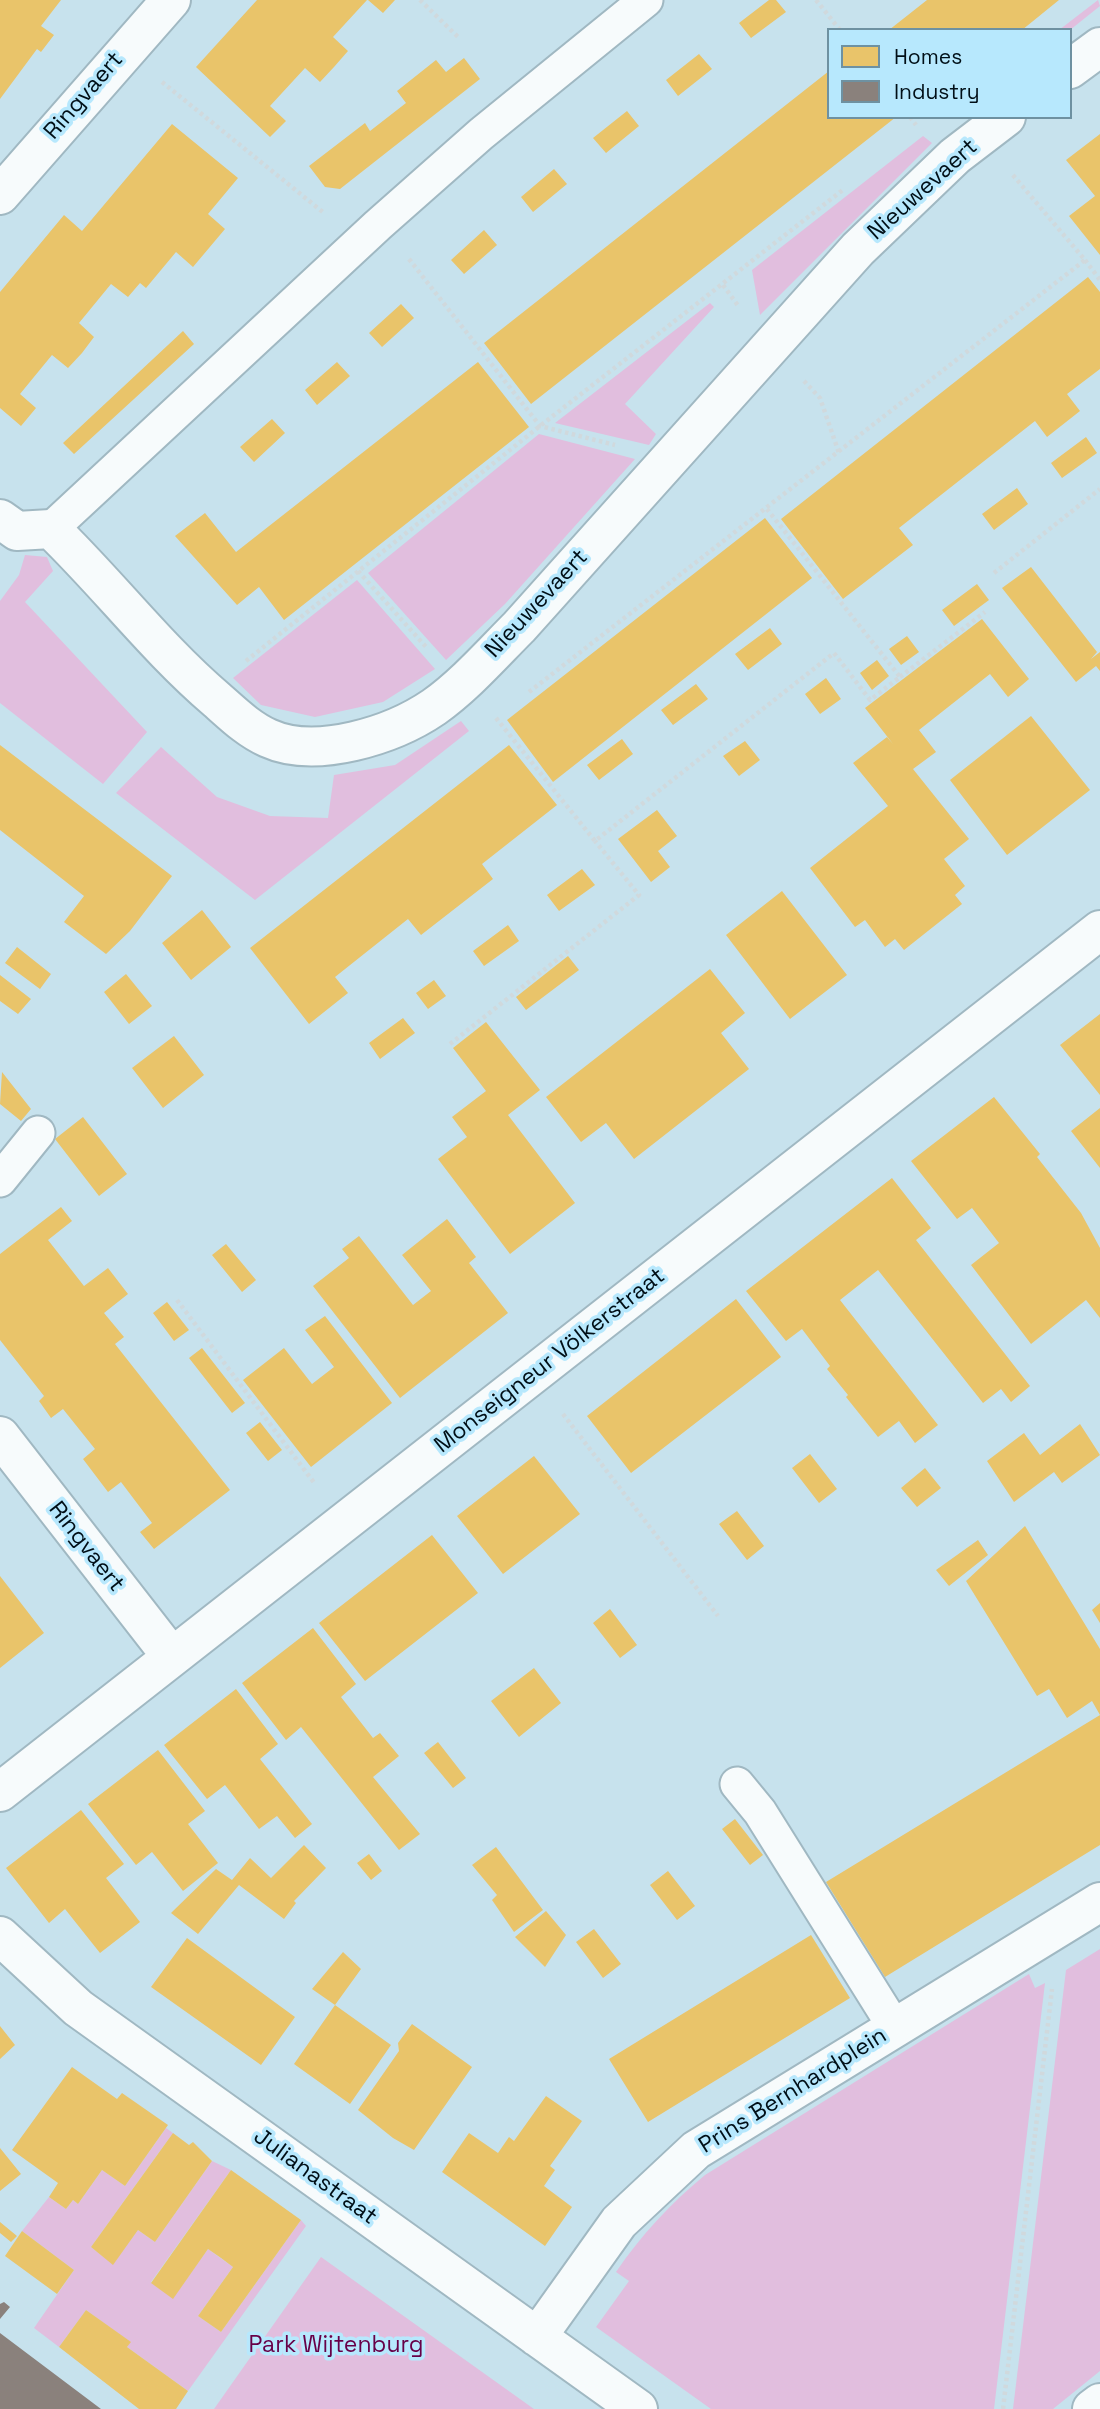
<!DOCTYPE html>
<html>
<head>
<meta charset="utf-8">
<style>
	body { margin:0 }
	#map { position:relative; width:1100px; height:2409px; overflow:hidden; background:#c7e2ed; font-family:"Space Grotesk",sans-serif }
	canvas { display:block }
	.legend { position:absolute; left:827px; top:28px; width:245px; height:91px; box-sizing:border-box; background:#b7e8fd; border:2px solid #6e91a1; margin:0; padding:9px 12px; list-style:none; font-size:21px; color:#000f17 }
	.legend li { display:flex; align-items:center; gap:14px; height:35px }
	.legend b { width:35px; border:2px solid #6e91a1 }
</style>
</head>
<body>
<div id="map">
<canvas width="1100" height="2409"></canvas>
<ul class="legend">
<li><b style="height:19px;background:#e9c46a"></b>Homes</li>
<li><b style="height:19px;background:#8a817c"></b>Industry</li>
</ul>
</div>
<script>
const ctx = document.querySelector('canvas').getContext('2d');
ctx.lineJoin = 'round';
function paint(path, color) {
  ctx.fillStyle = color;
  ctx.fill(path, 'evenodd');
}
function strokePath(path, color, width, dash) {
  ctx.strokeStyle = color;
  ctx.lineWidth = width;
  ctx.lineCap = dash ? 'butt' : 'round';
  ctx.setLineDash(dash || []);
  ctx.stroke(path);
}
function label(font, color, halo, rows, align = 'center') {
  ctx.font = font + ' "Space Grotesk",sans-serif';
  ctx.lineWidth = 7;
  ctx.setLineDash([]);
  ctx.textBaseline = 'middle';
  ctx.strokeStyle = halo;
  ctx.fillStyle = color;
  for (const [text, x, y, turn = 0] of rows) {
    ctx.save();
    ctx.translate(x, y);
    ctx.rotate((+turn || 0) * Math.PI / 180);
    ctx.textAlign = isNaN(turn) ? turn : align;
    if (halo) ctx.strokeText(text, 0, 0);
    ctx.fillText(text, 0, 0);
    ctx.restore();
  }
}
const green = new Path2D(`
	M1098,0l2,6 -30,24h-11z
	M923,136l9,7 -172,172 -8,-45z
	M710,303l4,4 -89,97 31,30 -7,11 -94,-22z
	M539,434l96,25 -130,145 -59,56 -78,-87z
	M25,555l22,2 6,14 -28,31 122,130 -44,52 -103,-81v-102l19,-26z
	M357,580l78,89 -52,33 -68,15 -54,-12 -28,-27z
	M461,721l8,10 -214,169 -139,-107 45,-46 56,50 53,19 58,2 6,-43 61,-10z
	M1100,1949v422l-47,38h-40l53,-439z
	M1029,1974l6,14 10,-5 -51,426h-283l-115,-82 33,-46 -13,-9c26,-38 54,-68 89,-97z
	M166,2128l7,5 -82,114 22,17 25,-34 17,12 57,-81 19,9 -80,112 22,16 35,-49 25,18 -35,49 23,16 80,-112 5,6 -118,165 -61,-44 3,-5 -44,-32 -27,37 -25,-19 40,-58 -52,-39 27,-34 17,12 7,-9 5,4 24,-34 23,16z
	M321,2257l213,152h-320z`);
const homes = new Path2D(`
	M0,0h61l-20,26 13,9 -13,17 -4,-3 -37,50z
	M257,0h110l-34,37 15,14 -14,16 -14,15 -15,-14 -35,38 16,15 -16,16 -74,-70z
	M368,0h27l-12,13z
	M769,0h7l10,12 -35,26 -12,-15z
	M927,0h132l-37,30h-133z
	M699,54l13,15 -34,27 -12,-16z
	M464,58l16,21 -140,110 -15,-2 -16,-21 56,-43 5,8 36,-28 -9,-12 39,-31 10,12z
	M829,71v46h67l-365,287 -47,-61z
	M627,111l12,15 -33,27 -13,-15z
	M172,124l66,54 -30,36 17,15 -32,38 -17,-15 -30,36 -6,-5 -12,14 -17,-13 -32,39 15,14 -12,16 -14,15 -16,-13 -32,39 16,14 -15,18 -21,-18v-116l64,-77 18,16z
	M1100,134v121l-31,-39 26,-20 -29,-36z
	M554,169l13,15 -34,28 -12,-15z
	M484,230l13,15 -33,29 -13,-14z
	M1088,277l12,15v77l-33,25 13,17 -33,26 -12,-16 -136,107 14,17 -70,54 -62,-80z
	M401,304l13,14 -32,29 -13,-14z
	M183,331l11,13 -120,110 -11,-11z
	M337,362l13,14 -33,29 -12,-15z
	M478,362l51,65 -245,193 -25,-33 -22,18 -62,-69 30,-23 31,39z
	M272,419l13,14 -31,29 -14,-15z
	M1086,437l11,16 -35,25 -11,-15z
	M1017,488l11,16 -34,26 -12,-16z
	M765,518l47,60 -259,204 -46,-62z
	M1031,567l66,85 -6,7 9,-7v19l-4,-5 -20,16 -74,-94z
	M977,584l12,16 -35,26 -12,-16z
	M982,619l47,60 -21,18 -18,-23 -71,56 17,22 -23,17 56,70 -25,20 21,27 -10,9 7,9 -58,46 -9,-11 -10,8 -20,-27 -10,7 -45,-59 78,-62 -35,-43 34,-26 6,7 -28,-36z
	M770,628l12,16 -34,26 -13,-16z
	M907,636l12,16 -18,13 -12,-16z
	M877,660l12,16 -17,14 -12,-17z
	M826,678l15,21 -21,15 -15,-20z
	M696,684l12,15 -35,26 -12,-15z
	M1031,716l59,74 -83,65 -57,-75z
	M622,739l11,15 -34,26 -12,-15z
	M745,741l15,19 -21,16 -16,-20z
	M0,745l172,131 -42,55 -24,23 -42,-32 20,-26 -84,-66z
	M509,745l48,60 -75,59 11,15 -72,56 -13,-16 -73,58 13,16 -39,31 -59,-76z
	M657,810l20,26 -19,15 12,16 -19,15 -33,-43z
	M582,869l13,16 -36,26 -12,-16z
	M782,891l65,84 -57,44 -64,-84z
	M202,910l29,37 -40,33 -29,-37z
	M508,925l11,16 -35,25 -11,-15z
	M17,947l34,27 -11,15 -35,-26z
	M568,956l11,14 -53,40 -10,-13z
	M710,969l35,44 -24,20 28,36 -115,90 -28,-36 -25,19 -35,-45z
	M126,974l26,32 -23,18 -25,-32z
	M0,975l31,24 -13,15 -18,-13z
	M434,980l12,16 -18,13 -12,-16z
	M1100,1014v81l-40,-50z
	M403,1018l12,15 -35,26 -11,-16z
	M486,1022l54,68 -32,25 67,88 -65,51 -72,-95 29,-22 -15,-20 34,-26 -33,-43z
	M174,1036l30,39 -41,33 -31,-40z
	M2,1072l29,37 -10,12 -21,-17z
	M994,1097l46,57 -3,3 44,56 19,35v70l-14,-18 -55,44 -60,-79 28,-22 -27,-35 -15,11 -46,-58z
	M1100,1108v60l-29,-37z
	M83,1117l44,57 -28,22 -44,-57z
	M892,1178l39,50 -15,12 114,146 -19,16 -10,-13 -18,14 -105,-133 -38,30 98,125 -23,18 -16,-22 -21,16 -32,-40 2,-2 -21,-26 3,-3 -28,-37 -16,12 -40,-50z
	M61,1207l11,14 -24,19 36,46 24,-18 20,26 -24,19 20,24 -9,7 115,146 -76,59 -14,-17 12,-9 -31,-41 -13,10 -25,-33 12,-10 -32,-40 -12,9 -12,-17 5,-5 -44,-56v-86z
	M447,1219l29,38 -7,6 39,50 -108,85 -87,-112 36,-28 -7,-9 17,-13 54,69 18,-14 -29,-36z
	M226,1244l30,36 -14,12 -30,-37z
	M736,1299l45,58 -150,116 -44,-57z
	M167,1302l22,28 -15,11 -21,-28z
	M325,1316l67,87 -81,64 -68,-87 41,-32 28,36 22,-17 -29,-37z
	M202,1348l43,55 -13,10 -43,-55z
	M260,1422l22,28 -14,11 -22,-28z
	M1080,1424l20,31 -38,28 -8,-11 -40,30 -27,-41 37,-28 16,22z
	M810,1454l27,35 -18,14 -27,-35z
	M534,1456l46,58 -77,60 -46,-58z
	M925,1468l16,20 -24,19 -16,-19z
	M737,1511l27,35 -17,14 -28,-36z
	M1025,1526l75,123v196l-215,132 -59,-95 274,-167 -8,-14 -25,17 -18,-29 -12,7 -71,-115z
	M432,1535l46,58 -113,88 -46,-58z
	M978,1540l10,15 -39,31 -13,-16z
	M0,1576l44,57 -44,35z
	M1100,1603v20l-8,-13z
	M610,1609l27,36 -17,13 -27,-35z
	M313,1628l43,56 -15,13 32,41 7,-5 19,23 -26,21 47,57 -21,16 -98,-123 -15,13 -44,-57z
	M534,1668l27,35 -42,34 -28,-36z
	M236,1689l42,55 -18,15 52,65 -17,14 -18,-22 -18,13 -34,-44 -18,14 -43,-54z
	M438,1742l28,36 -13,10 -29,-35z
	M158,1750l47,61 -17,13 30,39 -35,28 -31,-39 -16,13 -48,-61z
	M81,1810l43,54 -18,14 34,44 -40,31 -35,-44 -16,14 -43,-55z
	M735,1819l28,36 -13,10 -28,-36z
	M304,1845l22,23 -32,33 2,2 -12,16 -45,-34 -41,49 -27,-21 45,-44 16,11 18,-22 21,20z
	M496,1847l47,63 -29,22 -22,-32 5,-5 -25,-30z
	M369,1854l13,17 -11,9 -14,-17z
	M668,1871l27,35 -18,14 -27,-35z
	M546,1911l20,24 -21,32 -30,-30z
	M594,1929l27,35 -18,14 -27,-36z
	M811,1935l39,63 -202,124 -39,-63z
	M187,1938l108,79 -34,48 -110,-78z
	M343,1952l18,17 -26,36 -23,-16z
	M335,2005l56,40 -41,59 -56,-40z
	M412,2024l60,43 -58,83 -21,-12 -35,-28 41,-59 -1,-8z
	M0,2026l15,19 -15,14z
	M72,2067l45,32 5,-6 46,32 -43,61 -23,-16 -24,34 -5,-4 -7,9 -17,-12 9,-14 -46,-33z
	M546,2096l36,25 -32,45 5,4 -11,16 28,21 -27,39 -103,-74 27,-39 29,20 11,-16 5,4z
	M173,2133l16,12 4,-3 19,19 -57,81 -17,-12 -25,35 -22,-18z
	M0,2148l21,26 -21,17z
	M231,2170l70,50 -80,112 -23,-16 35,-49 -12,-9 -13,-9 -35,50 -22,-16z
	M0,2222l17,14 -6,6 -11,-9z
	M22,2231l52,39 -17,24 -52,-38z
	M86,2310l45,32 -4,5 61,44 -12,18h-37l-80,-62z`);
const industry = new Path2D(`
	M4,2302l6,5 -10,12v-15z
	M0,2333l101,76h-101z`);
const path = new Path2D(`
	M420,0l38,37
	M816,0l24,30
	M162,82l162,131
	M910,117l6,8
	M409,259l131,167 75,19
	M1085,260l15,20
	M723,285l16,22
	M804,381l16,17 19,55
	M358,571l69,77
	M994,573l106,-84
	M246,661l294,-235 304,-237
	M900,677l85,-65
	M529,692l556,-432 -73,-86
	M496,718l99,123 239,-188 36,47 30,-23 -133,-168
	M450,1044l189,-149 -44,-54
	M177,1300l138,184
	M563,1414l155,202
	M1003,2409l49,-420`);
const service = new Path2D(`
	M51,529l327,-304 103,-91 165,-134
	M0,1180l38,-47
	M737,1784l23,28 135,216`);
const minor = new Path2D(`
	M1070,69l30,-22
	M0,195l171,-195
	M0,519l17,12 34,-2c57,55 106,120 166,171 16,14 31,29 51,38 48,22 125,-3 166,-31 31,-22 58,-53 85,-80l339,-378 97,-93 51,-39
	M0,1436l172,221
	M0,1792l1100,-862
	M0,1936l78,72 560,401
	M537,2337l82,-115 77,-72 404,-248
	M1092,2409l8,-6`);
const streetNames = [
	["Ringvaert",84,96,-49],
	["Nieuwevaert",923,190,-42],
	["Nieuwevaert",537,604,-47],
	["Monseigneur Völkerstraat",550,1361,-38],
	["Ringvaert",86,1547,52],
	["Prins Bernhardplein",793,2091,-32],
	["Julianastraat",315,2177,36]
];
const parkNames = [
	["Park Wijtenburg",336,2346]
];
paint(green, '#e1bede');
paint(homes, '#e9c46a');
paint(industry, '#8a817c');
strokePath(service, '#a0b8c2', 37);
strokePath(minor, '#a0b8c2', 42);
strokePath(path, '#d0d9dd', 4.5, [3.5, 3.5]);
strokePath(service, '#f7fbfc', 33);
strokePath(minor, '#f7fbfc', 38);
label('23px', '#000f17', '#b7e8fd', streetNames);
label('23px', '#670048', '#b7e8fd', parkNames);
</script>
</body>
</html>
